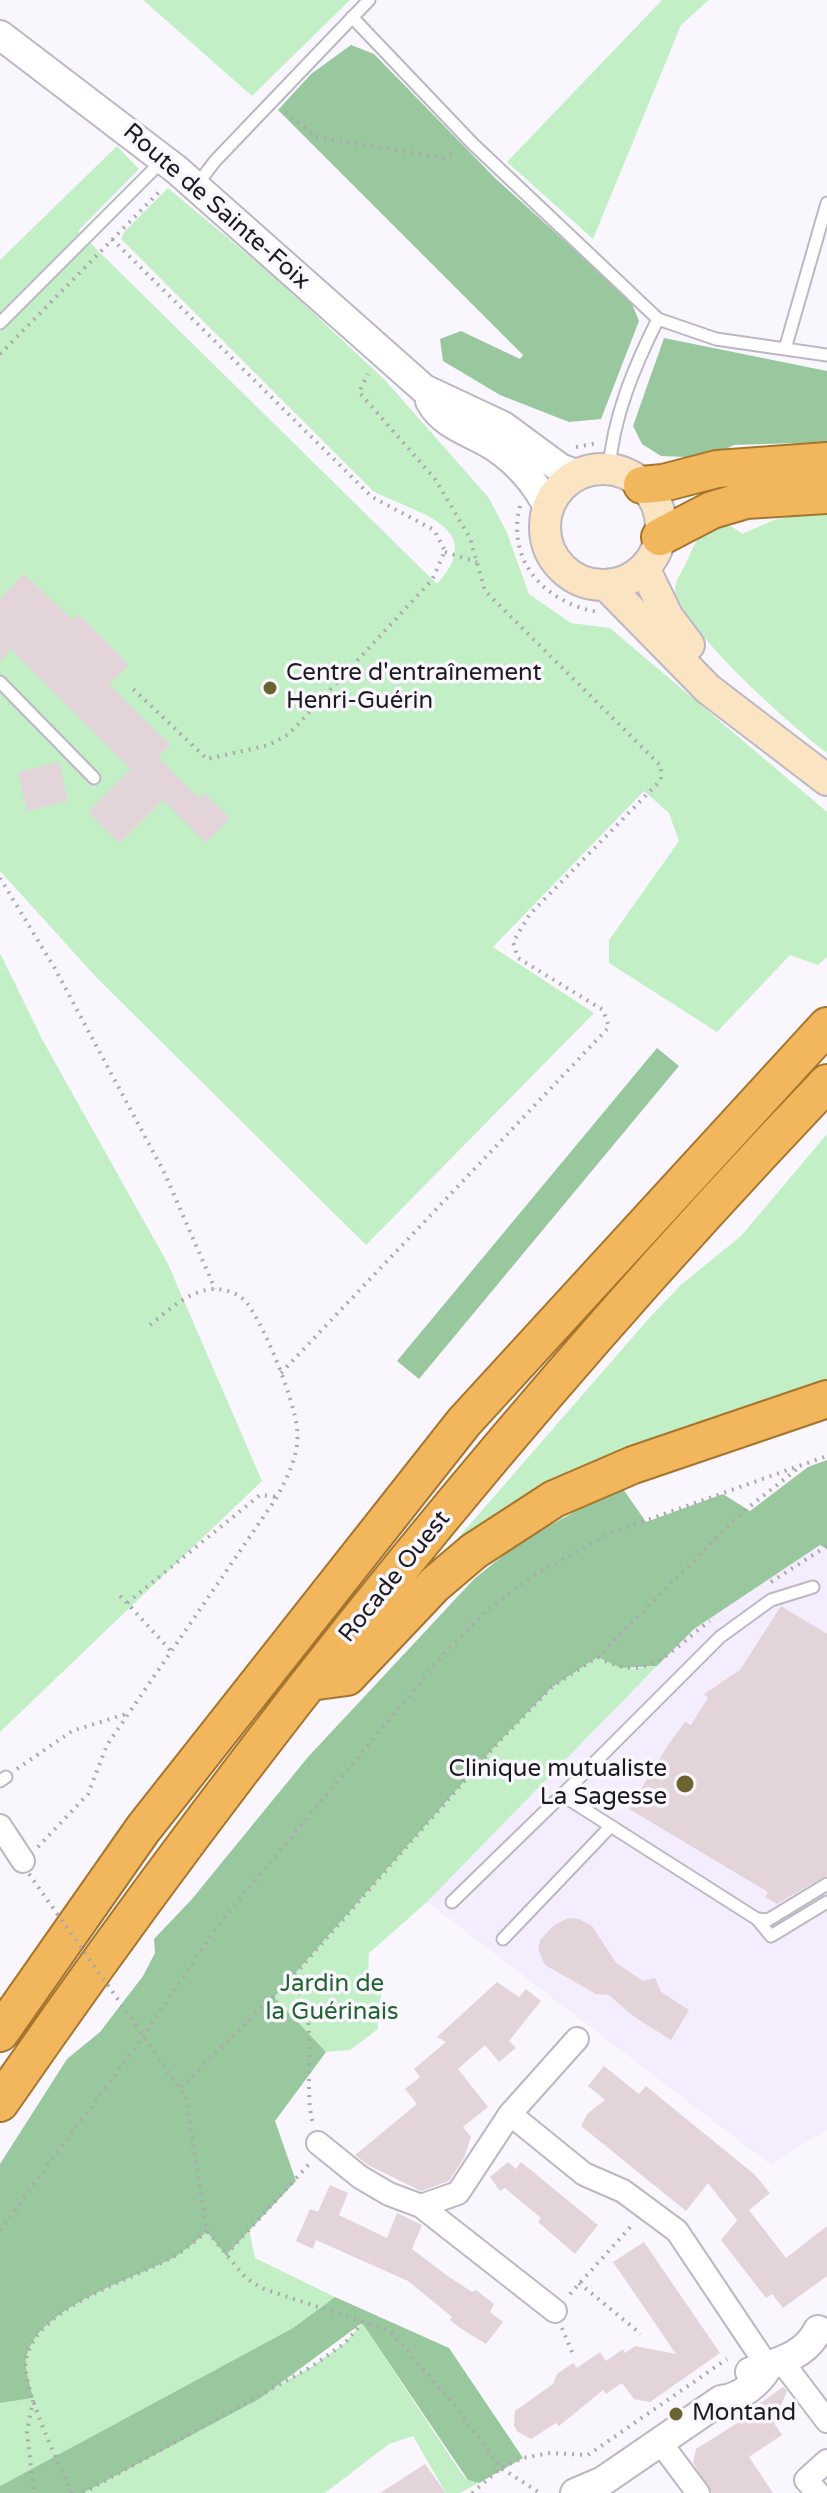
<!DOCTYPE html>
<html>
<head>
<meta charset="utf-8">
<style>
	body { margin:0 }
	canvas { display:block; background:#f9f6fe }
</style>
</head>
<body>
<canvas width="827" height="2493"></canvas>
<script>
const ctx = document.querySelector('canvas').getContext('2d');
ctx.lineJoin = 'round';
function paint(path, color) {
  ctx.fillStyle = color;
  ctx.fill(path, 'evenodd');
}
function strokePath(path, color, width, dash) {
  ctx.strokeStyle = color;
  ctx.lineWidth = width;
  ctx.lineCap = dash ? 'butt' : 'round';
  ctx.setLineDash(dash || []);
  ctx.stroke(path);
}
function label(font, color, halo, rows, align = 'center') {
  ctx.font = font + ' "Varela Round",sans-serif';
  ctx.lineWidth = 7;
  ctx.setLineDash([]);
  ctx.textBaseline = 'middle';
  ctx.strokeStyle = halo;
  ctx.fillStyle = color;
  for (const [text, x, y, turn = 0] of rows) {
    ctx.save();
    ctx.translate(x, y);
    ctx.rotate((+turn || 0) * Math.PI / 180);
    ctx.textAlign = isNaN(turn) ? turn : align;
    if (halo) ctx.strokeText(text, 0, 0);
    ctx.fillText(text, 0, 0);
    ctx.restore();
  }
}
const built = new Path2D(`
	M820,1545l7,4v580l-56,36 -344,-263 267,-273z`);
const green = new Path2D(`
	M143,0h207l-98,96z
	M662,0h47l-28,25 -88,214 -86,-77z
	M117,146l22,23 -61,62 359,353c54,-58 -25,-72 -64,-93l-252,-252 4,-8 43,-43 110,92 107,100 104,118 18,35 22,61 42,29 39,5 217,184v145l-9,8 -28,-10 -73,77 -108,-69v-23l70,-99 -10,-28 -25,-22 -151,156 101,66 -228,232 -270,-268 -96,-106v-611z
	M808,513h19v240c-39,-30 -134,-114 -151,-159 -4,-11 7,-23 11,-33 11,-26 25,-52 55,-27l32,-14z
	M0,953l43,88 125,223 94,217 -262,251z
	M827,1134v249l-360,163 -9,-8 193,-222 31,-32 59,-48z
	M598,1657l35,12 24,-3 -230,236 -58,51 -1,24 14,15 -5,23 1,14 -28,21 -24,2 -53,-55 223,-252 56,-58z
	M249,2229l6,29 80,39 -42,31 -293,158v-83l33,-5c-2,-11 -8,-26 -7,-37 3,-47 100,-80 136,-98 17,-8 29,-25 45,-32l19,23z
	M362,2323l99,150 7,7 11,3 -19,10h-14l-33,-57 -24,8 -64,49h-242l228,-126 34,-24z`);
const forest = new Path2D(`
	M351,45l23,9 121,124 136,123 8,20 -38,98 -32,3 -69,-27 -57,-34 -3,-22 21,-8 59,28 3,-4 -245,-245 33,-36z
	M664,338l163,33v71l-93,3 -26,13 -47,-2 -19,-12 -9,-18z
	M657,1048l22,18 -260,313 -22,-18z
	M827,1460v89l-7,-4 -126,84 -37,37 -36,2 -23,-11 -46,30 -56,58 -222,252 52,55 -51,69 21,60 -70,74 -19,-23c-11,8 -22,19 -34,26 -40,21 -142,52 -147,103 -1,11 5,26 7,37l-33,5v-239l67,-105 33,-27 43,-56 12,-23 -1,-14 38,-40 116,-142 166,-178 46,-37 101,-56 25,36 77,-28 27,17 58,-44z
	M335,2297l114,51 74,110 -44,25 -11,-3 -106,-157 -103,76 -176,94h-83v-7l293,-158z`);
const building = new Path2D(`
	M24,574l49,46 5,-6 51,51 -20,19 61,61 -12,12 41,41 6,-5 25,26 -24,24 -43,-43 -43,43 -32,-31 43,-43 -120,-120 -11,12v-62z
	M59,762l9,39 -41,10 -9,-39z
	M781,1606l46,28v241l-50,29 -12,-7 3,-5 -139,-83 39,-64 17,-23 6,3 17,-27 -4,-4 36,-24z
	M568,1918l11,1 13,7 24,37 27,18 12,-3 6,14 28,18 -18,30 -38,-24 -24,-21 -13,-1 -51,-29 -7,-16 2,-9 13,-14z
	M497,1982l22,15 7,-8 15,12 -32,40 7,7 -17,14 -14,-17 -27,24 30,38 -25,20 8,10 -7,21 -15,23 -28,10 -53,-26 -13,-10 62,-51 -12,-15 15,-12 -6,-8 32,-27 -9,-5z
	M604,2066l35,28 7,-8 109,89 15,18 -21,17 37,48 41,-32v50l-44,32 -11,-14 -6,4 -45,-58 20,-24 -4,4 -29,-37 -22,28 -105,-85 6,-12 18,-14 -17,-14z
	M508,2162l8,7 5,-7 77,63 -23,29 -37,-32 3,-4 -36,-30 -5,3 -10,-14z
	M330,2185l18,8 -9,22 48,23 10,-25 25,12 -10,24 37,28 23,15 4,-2 18,14 -4,8 13,10 -17,22 -26,-16 -10,-8 2,-3 -44,-36 -92,-41 -3,9 -17,-8 14,-32 8,3z
	M644,2242l76,111 -70,49 -16,-3 -12,-16 -16,11 -3,-4 -44,36 -3,-3 -25,16 -13,-7 -4,-6 1,-15 38,-27 4,-10 16,-11 4,5 23,-16 6,9 17,-12 2,4 10,-7 41,8 -63,-92z
	M783,2387l4,4 -13,32 8,12 -33,22 24,36h-61l-19,-30 3,-14 59,-37 -3,-3z
	M425,2464l21,29h-66z`);
const path = new Path2D(`
	M285,112l31,25 128,21 12,-6
	M112,239l260,258 62,33 11,21 -13,29 -143,154 -20,11 -62,14 -77,-73
	M0,354l161,-164
	M576,447l22,-4
	M520,506c-14,55 25,97 78,106
	M445,552l32,10
	M0,878l54,89 110,205 51,117
	M281,1373l328,-346 -6,-17 -85,-52 -5,-16 17,-28 131,-134v-14l-176,-175 -15,-53 -35,-59 -76,-87 9,-18
	M771,1582l56,-36
	M120,1596l7,7
	M170,1650l-43,-47 133,-108 17,2
	M598,1657c50,30 74,-9 112,-36
	M17,1769l55,-38 54,-17
	M38,1847l50,-53 19,-49 170,-248c11,-22 23,-43 20,-69 -3,-29 -32,-101 -50,-125 -7,-9 -21,-14 -32,-14 -27,1 -48,23 -69,39
	M291,1979c32,37 10,101 22,145
	M136,2025l50,73 21,133 38,46 16,11 129,43 62,71 49,66 39,25
	M181,2087l110,-108 205,-234 56,-58 46,-30 142,-143 60,-47
	M0,2230l143,-193 75,-112 225,-270 45,-46 51,-37 72,-39 216,-77
	M226,2255l84,-92
	M579,2283l62,51
	M570,2294l63,-70
	M562,2328l10,24
	M33,2400l-6,32 7,61
	M72,2493c-12,-27 -51,-106 -46,-133 10,-54 105,-79 147,-103 12,-6 23,-17 34,-26
	M83,2493l228,-126 34,-24 17,-20
	M472,2493l29,-25 22,-10 27,-5 38,2 139,-96`);
const service = new Path2D(`
	M352,17l121,127 185,175 58,20 69,10 42,-146
	M196,186l19,-25 154,-161
	M0,323l163,-163
	M785,349l42,6
	M609,470c4,-53 25,-103 49,-151
	M0,682l94,96
	M0,1781l6,-4
	M827,1884l-59,36 -11,-1 14,17 56,-34
	M452,1902l110,-107
	M757,1919l-195,-124 158,-158 51,-37 42,-13
	M503,1939l106,-111`);
const minor = new Path2D(`
	M0,1826l23,35
	M510,2114l74,60 39,17 54,40 91,136
	M318,2143l42,34 29,17 32,12 37,-13 52,-79 67,-75
	M421,2206l134,105
	M780,2359l47,62
	M660,2442l38,51
	M818,2493l-12,-13 21,-19`);
const tertiary = new Path2D(`
	M0,35l177,135 247,219 79,37 57,42 18,7
	M430,401c14,26 43,31 65,46 24,16 41,36 54,62
	M750,2372c25,-9 55,-15 68,-42
	M575,2493l28,-12 118,-81c19,-2 37,-16 47,-33`);
const secondary = new Path2D(`
	M545 527a58 58 0 1 1 116 0a58 58 0 1 1-116 0Z
	M644,568l24,49 21,28
	M606,585l102,104 119,91`);
const trunk = new Path2D(`
	M642,485l21,-2 54,-14 110,-8
	M660,537l52,-27 34,-10 81,-5
	M310,1682l37,-5 87,-92 40,-34 80,-52 79,-34 194,-66
	M0,2033l143,-204 321,-407 363,-396
	M0,2103c249,-361 525,-703 827,-1020`);
const pathBridge = new Path2D(`
	M29,1874l107,151`);
const markers = [
	[270,688,8,"#6a6431"],
	[685,1784,10,"#6a6431"],
	[676,2414,8,"#6a6431"]
];
const streetNames = [
	["Route de Sainte-Foix",216,207,41],
	["Rocade Ouest",395,1577,-51]
];
const poiNames = [
	["Centre d'entraînement",286,674],
	["Henri-Guérin",286,702],
	["Clinique mutualiste",667,1770,"right"],
	["La Sagesse",667,1798,"right"],
	["Montand",692,2414]
];
const parkNames = [
	["Jardin de",332,1985],
	["la Guérinais",332,2013]
];
paint(built, '#f4edfd');
paint(green, '#c3efc7');
paint(forest, '#99c89e');
paint(building, '#e3d4d9');
strokePath(service, '#bdb7c4', 15);
strokePath(minor, '#bdb7c4', 26);
strokePath(tertiary, '#bdb7c4', 32);
strokePath(secondary, '#bdb7c4', 34);
strokePath(trunk, '#a6752d', 40);
strokePath(path, '#aba9af', 4, [2, 6]);
strokePath(service, '#fff', 11);
strokePath(minor, '#fff', 22);
strokePath(tertiary, '#fff', 28);
strokePath(secondary, '#fae4c2', 30);
strokePath(trunk, '#f2b75c', 36);
strokePath(pathBridge, '#aba9af', 4, [2, 6]);
for (const [x, y, r, color] of markers) {
  const dot = new Path2D();
  dot.arc(x, y, r, 0, 2 * Math.PI);
  ctx.fillStyle = color;
  ctx.fill(dot);
  strokePath(dot, '#f9f6fe', 3);
}
label('24px', '#1d1b1f', '#f9f6fe', streetNames);
label('24px', '#1d1b1f', '#f9f6fe', poiNames, 'left');
label('24px', '#226430', '#f9f6fe', parkNames);
</script>
</body>
</html>
